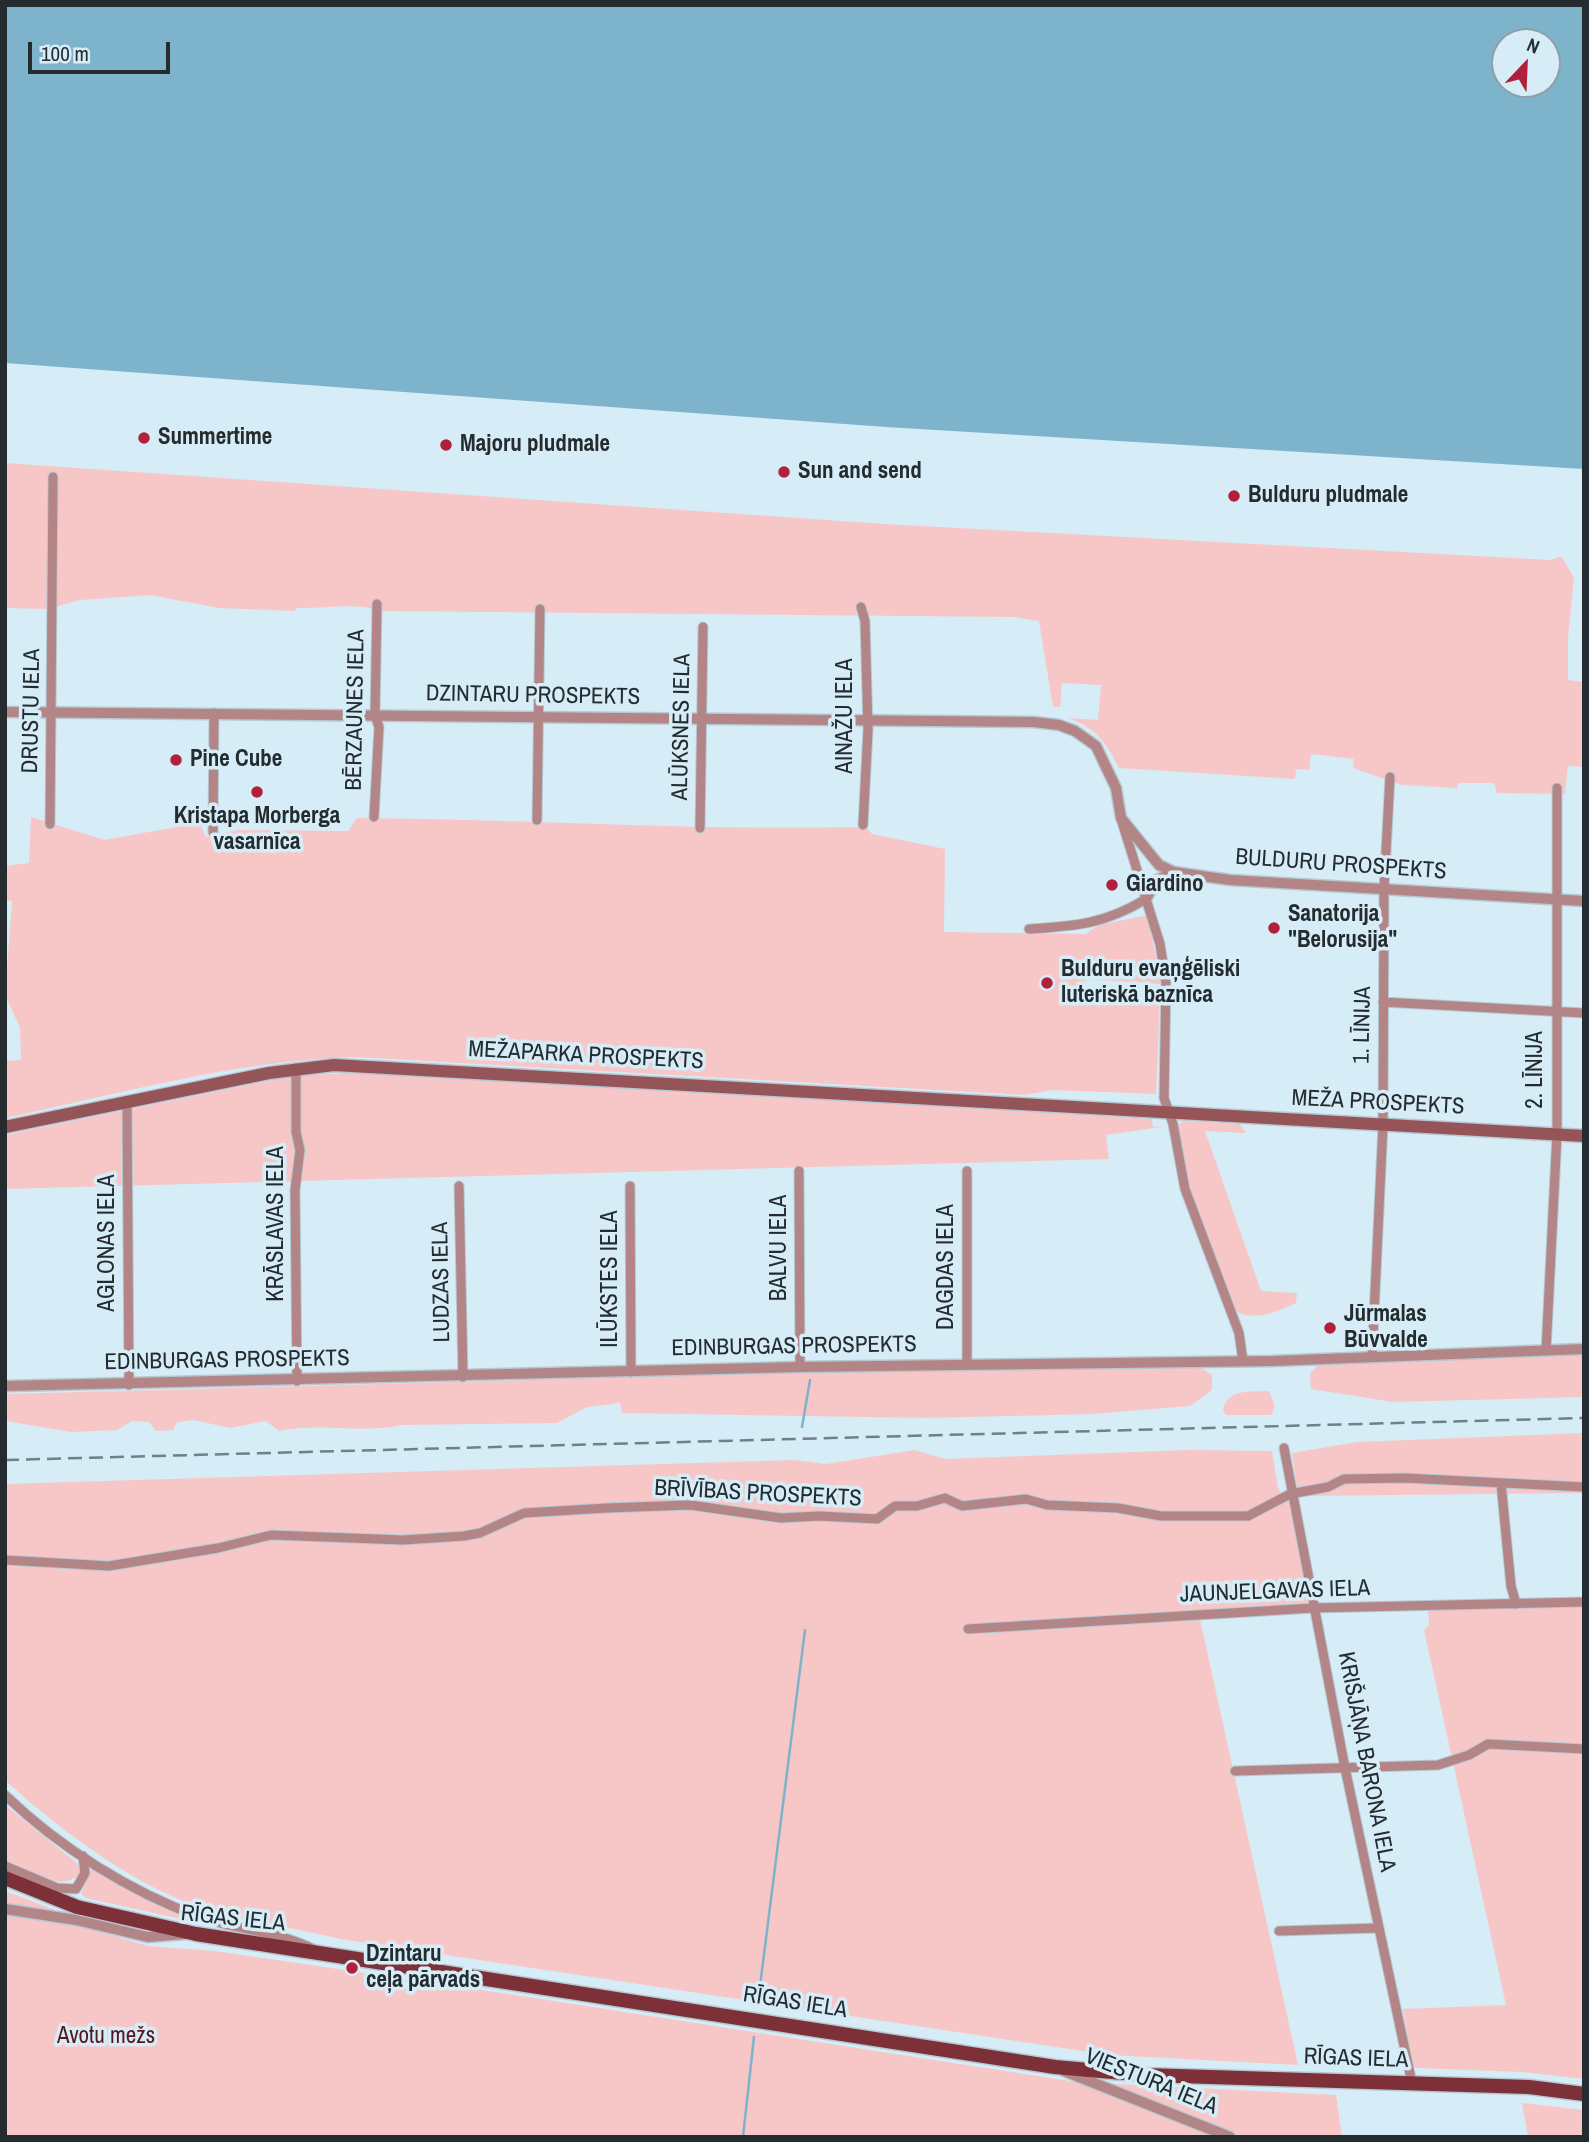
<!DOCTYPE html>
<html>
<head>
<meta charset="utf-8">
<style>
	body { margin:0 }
	#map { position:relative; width:1589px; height:2142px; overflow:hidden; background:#d6ecf7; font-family:"Archivo Narrow",sans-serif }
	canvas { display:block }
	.frame { position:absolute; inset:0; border:7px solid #242c30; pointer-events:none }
	.north { position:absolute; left:1491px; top:28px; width:70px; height:70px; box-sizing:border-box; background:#d6ecf7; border:2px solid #8f9fa7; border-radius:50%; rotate:23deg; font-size:19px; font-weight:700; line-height:28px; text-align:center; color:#242c30 }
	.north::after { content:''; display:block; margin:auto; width:24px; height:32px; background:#b21f3b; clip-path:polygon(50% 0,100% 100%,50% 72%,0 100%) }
	.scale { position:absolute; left:28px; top:42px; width:142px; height:32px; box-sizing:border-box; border:4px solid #242c30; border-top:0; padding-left:9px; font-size:21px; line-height:24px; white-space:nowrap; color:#242c30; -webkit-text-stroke:5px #d6ecf7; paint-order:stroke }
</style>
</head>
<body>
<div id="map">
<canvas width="1589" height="2142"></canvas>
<div class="frame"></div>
<div class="north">N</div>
<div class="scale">100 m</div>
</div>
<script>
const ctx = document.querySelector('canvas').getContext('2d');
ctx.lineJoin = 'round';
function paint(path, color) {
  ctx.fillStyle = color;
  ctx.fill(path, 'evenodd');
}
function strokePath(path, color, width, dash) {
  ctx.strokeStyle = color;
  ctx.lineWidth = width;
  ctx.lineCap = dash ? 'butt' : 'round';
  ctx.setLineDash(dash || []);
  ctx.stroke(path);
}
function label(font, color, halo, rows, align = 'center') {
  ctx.font = font + ' "Archivo Narrow",sans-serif';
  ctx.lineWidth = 7;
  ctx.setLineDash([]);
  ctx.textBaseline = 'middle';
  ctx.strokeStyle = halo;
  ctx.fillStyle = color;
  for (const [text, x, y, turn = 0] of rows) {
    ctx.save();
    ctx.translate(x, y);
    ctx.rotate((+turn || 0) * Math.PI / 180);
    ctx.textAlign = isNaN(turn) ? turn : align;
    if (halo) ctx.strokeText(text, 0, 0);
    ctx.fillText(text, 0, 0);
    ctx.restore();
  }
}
const green = new Path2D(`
	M5,463l879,61 667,36 10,-4 13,22 -6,60v42l16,2v85l-16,-1 -3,28 -68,-1 -3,-10h-36l-1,5 -55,-3 -49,-17 1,-9 -43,-5 -2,16 -13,-1 -1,10 -176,-11c-13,-26 -23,-40 -51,-50l30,2 3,-35 -39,-2 -2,24h-7l-14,-86 -26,-4 -630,-6c-28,-9 -58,-2 -87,-3l-1,3 -76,-3 -69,-13 -70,5 -33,9 -42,-1z
	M31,817l73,23 95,-17 7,14 31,-7 111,1 9,-13c170,1 339,13 509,9l6,7 73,15 -1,83 141,2 14,-9 49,-10 13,69 -76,-5v11l75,6 -4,98 -103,-4 -29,5 -669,-38c-118,3 -235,37 -350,61v-57l16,-1 -1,-32 -15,-34 7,-93 -7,-1v-34l24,-3z
	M368,1072l784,47 1,8 15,-1 -62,9 3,24 -1104,30v-54l287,-59z
	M1183,1121l57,3 6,9 -41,-2 56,160 36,2 -1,10c-19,9 -40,18 -59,9 -19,-44 -63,-142 -58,-187z
	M1584,1353v44l-191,5 -82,-13 -1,-15 8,-9z
	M1199,1366l13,9v15l-22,16 -97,8 -167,4 -304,-5 -2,-10 -33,4 -30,16 -155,2c-42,9 -82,-3 -123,6l-13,-10 -36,7 -36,-8 -17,2 -4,8 -17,1 -7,-9 -17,-1 -15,9 -46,2 -66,-11v-27l789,-21z
	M1269,1391l6,15 -4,9h-45l-3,-6c5,-21 29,-17 46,-18z
	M1584,1433v60l-286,3 -6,-43 66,-11z
	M915,1450l30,9 244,-9 83,1 6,37 5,9 7,-3 17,109 -109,7 100,455 -189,-10 -769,-116c-42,-11 -86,-15 -127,-27 -75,-23 -151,-80 -208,-132v-296l789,-24 32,4z
	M1584,1602v477l-62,-7 -106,-4 -4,-4 -9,-55 103,-4 -82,-375 5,-5 -1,-16z
	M5,1805l73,59 3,10c-24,19 -52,-2 -76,-12z
	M97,1868l100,50 -3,4 -108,-24 -5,-4 10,-24z
	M5,1891l50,19v1l-50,-7z
	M5,1914l76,12 67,20 67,5 287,42 574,89 260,13 6,42h-1337z
	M1522,2103l62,7v27h-56z`);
const water = new Path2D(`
	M5,5h1579v464l-698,-42 -881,-64zM1505,42h42v42h-42z`);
const stream = new Path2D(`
	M802,1427l8,-47
	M759,1994l46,-364
	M743,2137l11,-100`);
const minor = new Path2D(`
	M861,607l4,14 3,109 -5,95
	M374,817l5,-90 -4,-12 2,-111
	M537,820l3,-211
	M1122,822l38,122 6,39 -2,115 9,26 12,65 54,144 4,28
	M50,824l3,-347
	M700,828l3,-201
	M213,832l1,-119
	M1029,929c47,-3 76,-5 117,-30
	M1383,1002l201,11
	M296,1068v64l4,18 -5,40 2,191
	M127,1101l2,284
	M799,1171l1,196
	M459,1186l4,191
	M630,1186l1,186
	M1546,1351l11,-217v-346
	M1372,1356l11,-231 1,-236 6,-112
	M967,1364v-193
	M1284,1448l61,320 67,315
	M1501,1483l10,103 5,18
	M5,1560l104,6 109,-18 53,-13 132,5 61,-4 16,-3 44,-20 83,-5 83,-3 91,13 38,-2 58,3 18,-13h22l28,-8 17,8 64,-7 21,6 71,3 43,8h87l42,-22 38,-7 16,-8 61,-1 179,9
	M968,1629l345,-21 271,-6
	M1235,1771l203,-6 31,-10 19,-11 96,5
	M5,1795c54,52 125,97 195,122 37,13 78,14 113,32
	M5,1866l52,22 19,1 9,-16 -2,-17
	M1279,1931l99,-3`);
const tertiary = new Path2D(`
	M5,712l1029,10 25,3 16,6 21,15 20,42 5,30 38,47 15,7 56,8 354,21
	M1146,899l11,-19 17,-8
	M5,1386l795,-19 472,-6 312,-12
	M5,1909l71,11 72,17 37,-3
	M1064,2071l166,66`);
const secondary = new Path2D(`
	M5,1127l264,-54 65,-8 1250,71`);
const primary = new Path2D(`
	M5,1878l72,29 119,27 859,133 91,8 383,12 55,7`);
const rail = new Path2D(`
	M5,1460l1579,-42`);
const markers = [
	[144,438,7,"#b21f3b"],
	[446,445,7,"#b21f3b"],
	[784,472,7,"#b21f3b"],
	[1234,496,7,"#b21f3b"],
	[176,760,7,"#b21f3b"],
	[257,792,7,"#b21f3b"],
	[1112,885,7,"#b21f3b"],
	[1274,928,7,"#b21f3b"],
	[1047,983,7,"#b21f3b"],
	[1330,1328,7,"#b21f3b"],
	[352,1968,7,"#b21f3b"]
];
const poiNames = [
	["Summertime",158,438],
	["Majoru pludmale",460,445],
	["Sun and send",798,472],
	["Bulduru pludmale",1248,496],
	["Pine Cube",190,760],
	["Kristapa Morberga",257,817,"center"],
	["vasarnīca",257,843,"center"],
	["Giardino",1126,885],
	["Sanatorija",1288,915],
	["\"Belorusija\"",1288,941],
	["Bulduru evaņģēliski",1061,970],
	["luteriskā baznīca",1061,996],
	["Jūrmalas",1344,1315],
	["Būvvalde",1344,1341],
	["Dzintaru",366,1955],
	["ceļa pārvads",366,1981]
];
const streetNames = [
	["DZINTARU PROSPEKTS",533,696,1],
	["BĒRZAUNES IELA",356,710,-89],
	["DRUSTU IELA",32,711,-89],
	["AINAŽU IELA",846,716,-90],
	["ALŪKSNES IELA",682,727,-89],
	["BULDURU PROSPEKTS",1341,865,4],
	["1. LĪNIJA",1363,1025,-89],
	["MEŽAPARKA PROSPEKTS",586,1056,3],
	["2. LĪNIJA",1536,1070,-90],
	["MEŽA PROSPEKTS",1378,1103,3],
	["KRĀSLAVAS IELA",277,1224,-90],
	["AGLONAS IELA",108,1243,-90],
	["BALVU IELA",780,1248,-90],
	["DAGDAS IELA",947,1267,-90],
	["ILŪKSTES IELA",611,1279,-90],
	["LUDZAS IELA",442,1282,-91],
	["EDINBURGAS PROSPEKTS",794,1347,-1],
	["EDINBURGAS PROSPEKTS",227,1361,-1],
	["BRĪVĪBAS PROSPEKTS",758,1494,3],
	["JAUNJELGAVAS IELA",1275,1592,-2],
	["KRIŠJĀŅA BARONA IELA",1366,1762,79],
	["RĪGAS IELA",233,1919,6],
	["RĪGAS IELA",795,2003,9],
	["RĪGAS IELA",1356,2059,2],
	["VIESTURA IELA",1151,2082,22]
];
const parkNames = [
	["Avotu mežs",106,2037]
];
paint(green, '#f7c7c7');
paint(water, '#7db3cb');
strokePath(stream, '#7db3cb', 2.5);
strokePath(minor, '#b6c9d3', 11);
strokePath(tertiary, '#b6c9d3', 13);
strokePath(secondary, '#b6c9d3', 15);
strokePath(primary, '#b6c9d3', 17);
strokePath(minor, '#b38586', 9);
strokePath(tertiary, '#b38586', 10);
strokePath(secondary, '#955558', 12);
strokePath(primary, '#7d3037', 14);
strokePath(rail, '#717f86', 2.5, [14, 7]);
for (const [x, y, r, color] of markers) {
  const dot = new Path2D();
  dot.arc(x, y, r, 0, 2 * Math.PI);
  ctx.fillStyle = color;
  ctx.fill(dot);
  strokePath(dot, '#d6ecf7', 2.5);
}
label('bold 23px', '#242c30', '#d6ecf7', poiNames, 'left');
label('23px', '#242c30', '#d6ecf7', streetNames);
label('23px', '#57161e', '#d6ecf7', parkNames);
</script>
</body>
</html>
